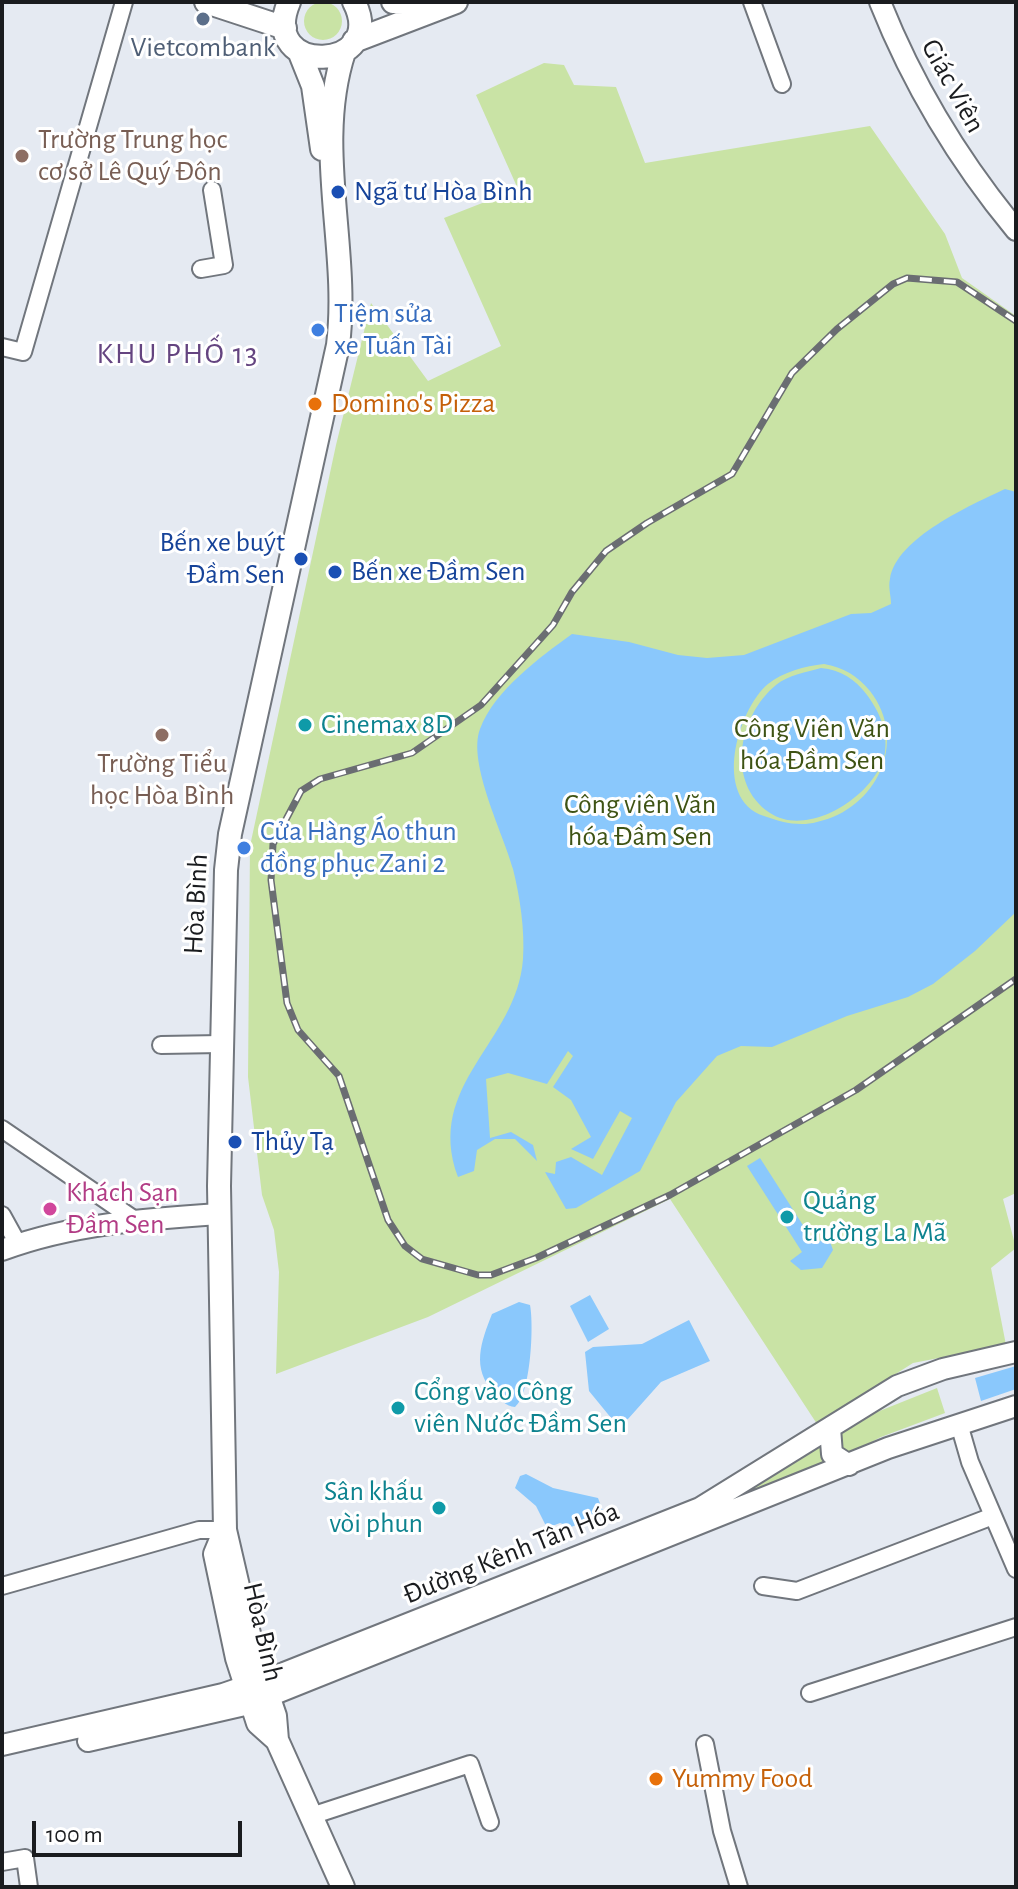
<!DOCTYPE html>
<html>
<head>
<meta charset="utf-8">
<style>
	body { margin:0 }
	#map { position:relative; width:1018px; height:1889px; overflow:hidden; background:#e5eaf2; font-family:"Alegreya Sans",sans-serif }
	canvas { display:block }
	.frame { position:absolute; inset:0; border:4px solid #1a1c1f; pointer-events:none }
	.scale { position:absolute; left:32px; top:1821px; width:210px; height:36px; box-sizing:border-box; border:4px solid #1a1c1f; border-top:0; padding-left:10px; font-size:24px; line-height:28px; white-space:nowrap; color:#1a1c1f; -webkit-text-stroke:6px #fff; paint-order:stroke }
</style>
</head>
<body>
<div id="map">
<canvas width="1018" height="1889"></canvas>
<div class="frame"></div>
<div class="scale">100 m</div>
</div>
<script>
const ctx = document.querySelector('canvas').getContext('2d');
ctx.lineJoin = 'round';
function paint(path, color) {
  ctx.fillStyle = color;
  ctx.fill(path, 'evenodd');
}
function strokePath(path, color, width, dash) {
  ctx.strokeStyle = color;
  ctx.lineWidth = width;
  ctx.lineCap = dash ? 'butt' : 'round';
  ctx.setLineDash(dash || []);
  ctx.stroke(path);
}
function label(font, color, halo, rows, align = 'center') {
  ctx.font = font + ' "Alegreya Sans",sans-serif';
  ctx.lineWidth = 6;
  ctx.setLineDash([]);
  ctx.textBaseline = 'middle';
  ctx.strokeStyle = halo;
  ctx.fillStyle = color;
  for (const [text, x, y, turn = 0] of rows) {
    ctx.save();
    ctx.translate(x, y);
    ctx.rotate((+turn || 0) * Math.PI / 180);
    ctx.textAlign = isNaN(turn) ? turn : align;
    if (halo) ctx.strokeText(text, 0, 0);
    ctx.fillText(text, 0, 0);
    ctx.restore();
  }
}
const green = new Path2D(`
	M304 21a19 19 0 1 1 38 0a19 19 0 1 1-38 0Z
	M544,63l20,2 10,20 42,2 29,76 225,-37 75,108 17,44 54,38v877l-13,6 13,49 -25,20 15,77 -93,18 -96,61 -147,-225 -242,118 -152,57 3,-102 -5,-42 -12,-35 -14,-118 2,-231 86,-401 35,-142 57,78 73,-35 -57,-128 74,-29 -42,-94z
	M937,1388l8,25 -64,24 -115,60 -39,8 150,-93z`);
const water = new Path2D(`
	M1005,489l11,3v420l-41,39 -42,33 -25,13 -61,19 -75,31 -31,-1 -24,10 -41,46 -36,69 -64,37 -10,1 -21,-37 10,2 1,-12 15,-5 31,18 30,-57 -12,-7 -27,48 -22,-10 20,-12 -20,-37 -18,-13 20,-31 -5,-5 -21,33 -39,-11 -22,6 4,59 21,-6 22,13 4,16 -22,-22h-20l-18,11 -3,21 -16,6c-34,-93 59,-134 65,-218 2,-29 -3,-62 -10,-90 -9,-34 -46,-106 -33,-140 14,-38 60,-72 92,-95l57,8 49,13 29,3 37,-3 107,-41 20,-1 20,-9c0,-8 -3,-17 -1,-25 6,-41 81,-74 115,-90zM824,664c19,3 34,12 46,27 39,50 7,118 -53,131 -18,5 -36,0 -53,-6 -52,-17 -27,-106 4,-132 15,-12 37,-18 56,-20z
	M821,668c20,2 34,11 46,27 12,16 21,36 18,57 -7,42 -76,87 -115,61 -45,-30 -31,-98 6,-128 12,-10 31,-13 45,-17z
	M760,1158l55,86 13,-8 5,14 -11,18 -21,2 -11,-9 12,-9 -55,-86z
	M590,1295l19,34 -21,13 -18,-36z
	M519,1302l11,3c4,20 1,89 -15,102 -9,-1 -15,-7 -21,-14 -23,-25 -13,-51 -2,-79z
	M689,1320l21,41 -49,21 -33,37 -12,5 -27,-33 -4,-39 8,-5 49,-3z
	M1016,1366v23l-35,12 -6,-23z
	M526,1474l27,14 45,10 6,16 -33,13 -11,-4 -13,5 -11,-22 -21,-18 5,-12z`);
const minor = new Path2D(`
	M752,2l30,82
	M201,269l23,-4 -12,-75
	M2,347l21,5 101,-350
	M161,1045l60,-1
	M2,1129l133,91
	M2,1215l16,29
	M959,1424l11,38 46,107
	M2,1586l197,-56h26
	M763,1586l34,5 196,-75
	M810,1693l206,-66
	M705,1744l17,87 17,56
	M311,1816l159,-52 20,58
	M2,1862l23,-4 4,29`);
const tertiary = new Path2D(`
	M880,2c33,83 79,159 136,228
	M2,1250c70,-26 143,-31 217,-36
	M830,1428l2,26 17,11
	M88,1741l161,-37 639,-256 128,-42
	M2,1745l221,-51 61,-21 416,-165 197,-122 46,-17 73,-17`);
const secondary = new Path2D(`
	M206,2l79,26
	M289,2c-32,76 101,70 65,0
	M393,2l43,1
	M354,41l102,-39
	M299,51l14,35 9,63
	M225,1530l-10,24 22,104 21,65 19,17
	M343,1887l-66,-147 -2,-24 -22,-65 -28,-121 -6,-344 7,-316 4,-36 108,-489c12,-96 -25,-198 6,-293`);
const rail = new Path2D(`
	M1016,321l-59,-39 -50,-4 -14,6 -56,45 -45,44 -60,101 -85,49 -41,28 -34,41 -19,33 -72,80 -69,48 -92,26 -19,12 -28,53 -2,36 16,123 11,27 41,46 49,144 17,26 17,13 56,16h13l45,-17 134,-63 186,-105 160,-111`);
const markers = [
	[203,19,8,"#5c6f8a"],
	[22,156,8,"#8d6e63"],
	[338,192,8,"#1a4fb4"],
	[318,330,8,"#3f7fe0"],
	[315,404,8,"#e8710a"],
	[301,559,8,"#1a4fb4"],
	[335,572,8,"#1a4fb4"],
	[305,725,8,"#0f9aa8"],
	[162,735,8,"#8d6e63"],
	[244,848,8,"#3f7fe0"],
	[235,1142,8,"#1a4fb4"],
	[50,1209,8,"#d1479c"],
	[787,1217,8,"#0f9aa8"],
	[398,1408,8,"#0f9aa8"],
	[439,1508,8,"#0f9aa8"],
	[656,1779,8,"#e8710a"]
];
const serviceNames = [
	["Vietcombank",203,48]
];
const streetNames = [
	["Giác Viên",953,86,61],
	["Hòa Bình",196,904,-87],
	["Đường Kênh Tân Hóa",511,1553,-22],
	["Hòa Bình",263,1632,77]
];
const educationNames = [
	["Trường Trung học",38,140],
	["cơ sở Lê Quý Đôn",38,172],
	["Trường Tiểu",162,764,"center"],
	["học Hòa Bình",162,796,"center"]
];
const transitNames = [
	["Ngã tư Hòa Bình",354,192],
	["Bến xe buýt",285,543,"right"],
	["Đầm Sen",285,575,"right"],
	["Bến xe Đầm Sen",351,572],
	["Thủy Tạ",251,1142]
];
const shopNames = [
	["Tiệm sửa",334,314],
	["xe Tuấn Tài",334,346],
	["Cửa Hàng Áo thun",260,832],
	["đồng phục Zani 2",260,864]
];
const foodNames = [
	["Domino's Pizza",331,404],
	["Yummy Food",672,1779]
];
const cultureNames = [
	["Cinemax 8D",321,725],
	["Quảng",803,1201],
	["trường La Mã",803,1233],
	["Cổng vào Công",414,1392],
	["viên Nước Đầm Sen",414,1424],
	["Sân khấu",423,1492,"right"],
	["vòi phun",423,1524,"right"]
];
const parkNames = [
	["Công Viên Văn",812,729],
	["hóa Đầm Sen",812,761],
	["Công viên Văn",640,805],
	["hóa Đầm Sen",640,837]
];
const hotelNames = [
	["Khách Sạn",66,1193],
	["Đầm Sen",66,1225]
];
const neighbourhoodNames = [
	["KHU PHỐ 13",178,354]
];
paint(green, '#c9e3a5');
paint(water, '#8ac8fc');
strokePath(minor, '#71767d', 20);
strokePath(tertiary, '#71767d', 24);
strokePath(secondary, '#71767d', 26);
strokePath(minor, '#fff', 16);
strokePath(tertiary, '#fff', 20);
strokePath(secondary, '#fff', 22);
strokePath(rail, '#6a6d72', 7);
strokePath(rail, '#fff', 4, [12]);
for (const [x, y, r, color] of markers) {
  const dot = new Path2D();
  dot.arc(x, y, r, 0, 2 * Math.PI);
  ctx.fillStyle = color;
  ctx.fill(dot);
  strokePath(dot, '#fff', 3);
}
label('28px', '#4e5e75', '#fff', serviceNames);
label('28px', '#1a1c1f', '#fff', streetNames);
label('28px', '#785e54', '#fff', educationNames, 'left');
label('28px', '#164399', '#fff', transitNames, 'left');
label('28px', '#366cbe', '#fff', shopNames, 'left');
label('28px', '#c56008', '#fff', foodNames, 'left');
label('28px', '#0d838f', '#fff', cultureNames, 'left');
label('28px', '#3e5314', '#fff', parkNames);
label('28px', '#b23c85', '#fff', hotelNames, 'left');
ctx.letterSpacing = '2px';
label('30px', '#644480', '#fff', neighbourhoodNames);
ctx.letterSpacing = '0px';
</script>
</body>
</html>
